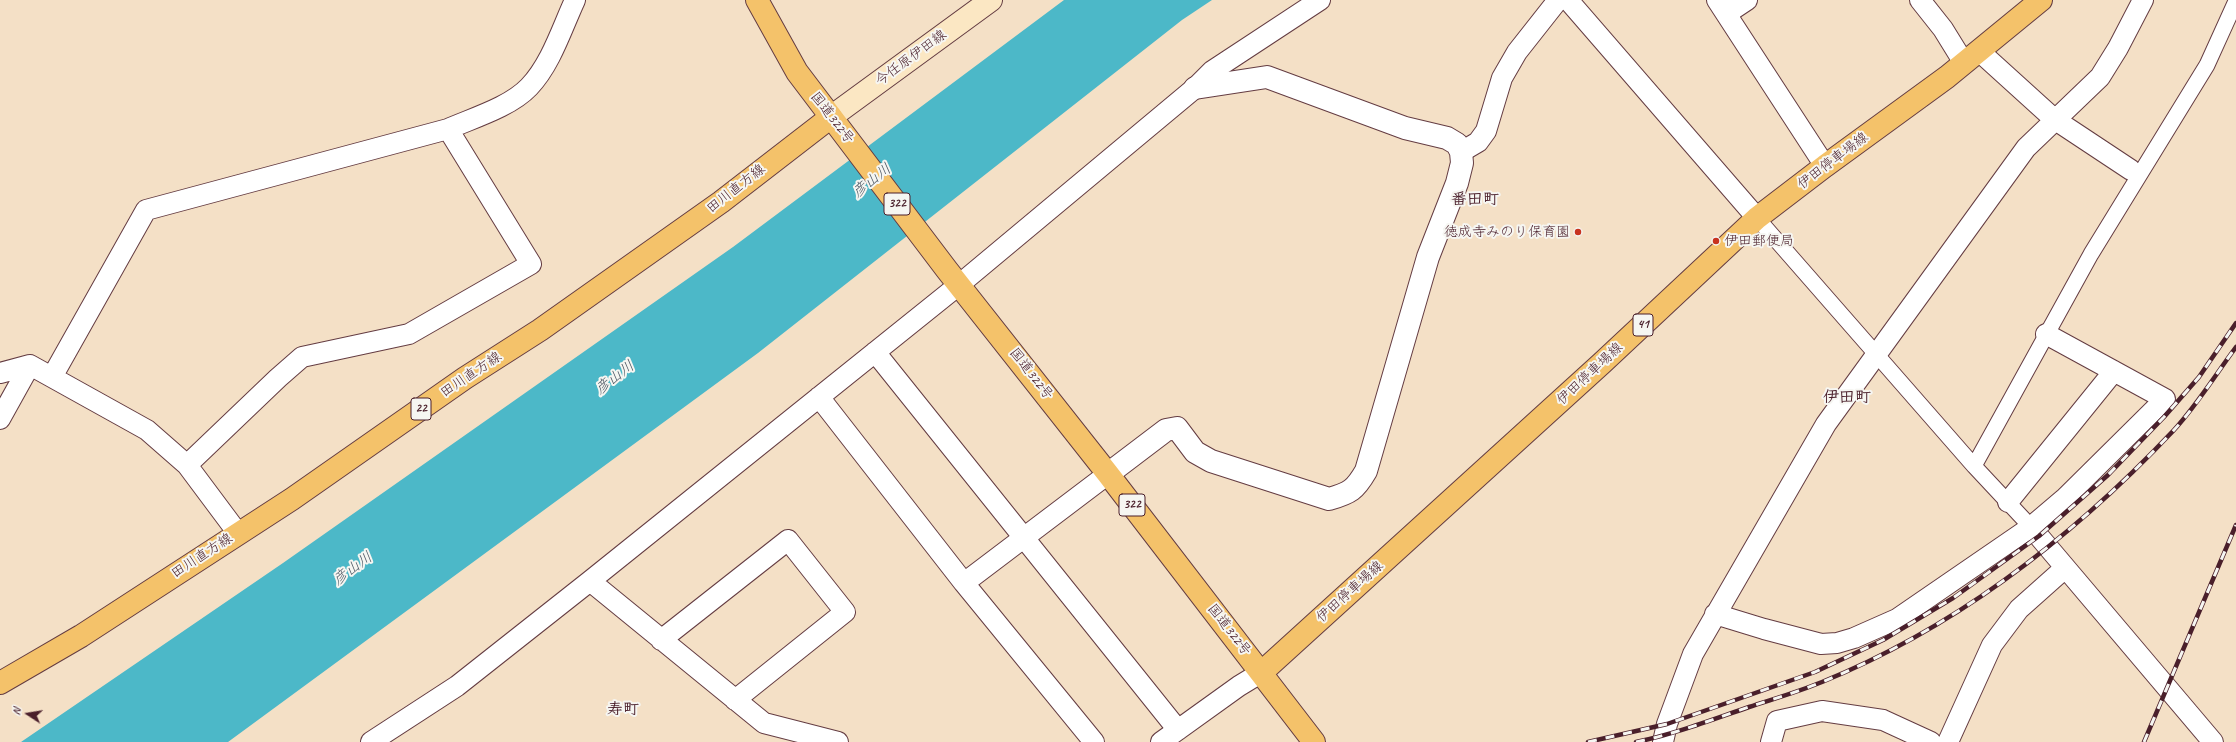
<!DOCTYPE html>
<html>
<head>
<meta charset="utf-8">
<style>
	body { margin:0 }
	#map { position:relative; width:2236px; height:742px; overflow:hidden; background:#f4e0c6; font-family:Caveat,sans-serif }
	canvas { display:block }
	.north { position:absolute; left:8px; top:694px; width:40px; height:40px; -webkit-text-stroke:3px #f6f6f2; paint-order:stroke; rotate:282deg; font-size:11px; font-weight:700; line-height:16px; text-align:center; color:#4a1f2b }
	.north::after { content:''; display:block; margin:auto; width:14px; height:18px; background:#4a1f2b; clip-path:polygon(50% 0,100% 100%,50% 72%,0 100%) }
</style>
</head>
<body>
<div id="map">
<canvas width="2236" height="742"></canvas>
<div class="north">N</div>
</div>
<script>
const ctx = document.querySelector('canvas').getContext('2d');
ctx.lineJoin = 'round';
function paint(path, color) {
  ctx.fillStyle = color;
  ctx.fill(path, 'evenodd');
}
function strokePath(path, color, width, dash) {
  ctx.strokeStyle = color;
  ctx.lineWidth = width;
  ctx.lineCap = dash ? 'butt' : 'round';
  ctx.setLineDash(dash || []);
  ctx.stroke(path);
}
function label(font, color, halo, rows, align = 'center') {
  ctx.font = font + ' Caveat,"Klee One",sans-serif';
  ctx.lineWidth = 4;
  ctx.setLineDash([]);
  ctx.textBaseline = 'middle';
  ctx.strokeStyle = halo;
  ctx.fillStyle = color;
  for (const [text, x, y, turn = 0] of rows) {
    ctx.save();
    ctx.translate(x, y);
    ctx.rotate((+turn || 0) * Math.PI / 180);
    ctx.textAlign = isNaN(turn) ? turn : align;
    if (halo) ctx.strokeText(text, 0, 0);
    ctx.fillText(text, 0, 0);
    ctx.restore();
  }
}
const water = new Path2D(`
	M1064,0h148l-30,20 -424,333 -530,389h-207l262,-179 450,-316z`);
const pedestrian = new Path2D(`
	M1757,218l217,248 57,61
	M1974,466l117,-212 116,-189 29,-64`);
const minor = new Path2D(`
	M1568,0l189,218
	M1717,0l108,166
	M1920,0l23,29 21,34
	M1726,14l21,-14
	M1979,51l75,68 77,51
	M448,129c25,-11 62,-22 81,-42 22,-23 33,-59 46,-87
	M1461,152l17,-10 8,-11 16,-53 15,-26 41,-52
	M875,352l303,378
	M0,373l30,-8 117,65 40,35 50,67
	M52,377l94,-167 302,-81 83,135 -122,70 -107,23 -24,21 -91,87
	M819,397l145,186 130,159
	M0,419l30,-54
	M2008,502l106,-131
	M2031,527l182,215
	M590,581l174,142 74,19
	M964,583l144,-109
	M1715,614l49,15 57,15 16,-1 17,-5 43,-19 134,-92 33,-28 101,-100 -119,-65
	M661,640l127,-100 57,72 -110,88
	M371,742l86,-56 133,-105 370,-297 235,-196 17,-17 108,-71
	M1161,742l78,-56 23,-14
	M1663,742l4,-18 26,-70 133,-230 200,-276 74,-71 18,-29 25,-48
	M1771,742l6,-21 45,-10 61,9 48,22
	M1948,742l44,-97 27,-36 46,-41`);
const tertiary = new Path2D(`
	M1108,474l58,-44 11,-2 18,24 16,9 118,38c21,-6 26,-9 37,-28l62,-214 29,-74 5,-20 -1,-11 -4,-8 -10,-6 -42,-10 -138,-51 -72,11`);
const secondary = new Path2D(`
	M831,117l160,-117`);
const primary = new Path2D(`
	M1262,672l340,-309 155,-145 68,-52 122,-89 94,-77
	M0,683l81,-47 211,-137 173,-121 75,-48 181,-128 110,-85`);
const trunk = new Path2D(`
	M757,0l40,72 150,198 161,204 206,268`);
const rail = new Path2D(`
	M1588,742l79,-18 148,-52 68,-32 70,-42 86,-62 69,-61 56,-58 35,-40 37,-54
	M1636,742c39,-8 75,-22 113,-35 24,-8 49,-15 73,-25 135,-55 253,-147 352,-252 23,-25 42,-56 62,-83
	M2144,742l92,-217`);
const markers = [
	[1578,232,4,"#c8321e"],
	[1716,241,4,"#c8321e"]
];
const shields = [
	[897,204,26],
	[1643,325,20],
	[421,409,20],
	[1132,505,26]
];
const shieldNames = [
	["322",897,204],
	["41",1643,325],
	["22",421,409],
	["322",1132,505]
];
const streetNames = [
	["今任原伊田線",911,58,-36],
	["国道322号",832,118,52],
	["伊田停車場線",1833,161,-37],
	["田川直方線",736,189,-38],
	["国道322号",1031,374,52],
	["伊田停車場線",1590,374,-43],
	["田川直方線",471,375,-34],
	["田川直方線",202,556,-33],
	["伊田停車場線",1350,592,-42],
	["国道322号",1229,630,52]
];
const poiNames = [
	["徳成寺みのり保育園",1570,232],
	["伊田郵便局",1724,241,"left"]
];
const waterNames = [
	["彦山川",872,181,-38],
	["彦山川",615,378,-37],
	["彦山川",353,569,-36]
];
const quarterNames = [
	["番田町",1475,200],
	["伊田町",1847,398],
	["寿町",623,710]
];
paint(water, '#4cb8c8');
strokePath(pedestrian, '#643c42', 17);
strokePath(minor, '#643c42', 22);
strokePath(tertiary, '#643c42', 24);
strokePath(secondary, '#643c42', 24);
strokePath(primary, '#643c42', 24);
strokePath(trunk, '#643c42', 24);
strokePath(pedestrian, '#fff', 15);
strokePath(minor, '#fff', 20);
strokePath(tertiary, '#fff', 22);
strokePath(secondary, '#fbe7c3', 22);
strokePath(primary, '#f4c26a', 22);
strokePath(trunk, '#f4c26a', 22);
strokePath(rail, '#4a1f2b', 4.5);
strokePath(rail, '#f6f6f2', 3, [9]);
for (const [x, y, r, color] of markers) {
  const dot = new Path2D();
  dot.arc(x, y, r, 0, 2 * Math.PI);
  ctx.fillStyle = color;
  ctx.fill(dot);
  strokePath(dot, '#f6f6f2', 1.5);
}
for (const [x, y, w] of shields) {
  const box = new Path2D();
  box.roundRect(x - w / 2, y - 11, w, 22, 3);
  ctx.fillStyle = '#f6f6f2';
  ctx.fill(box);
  strokePath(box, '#4a1f2b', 1);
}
label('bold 13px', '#4a1f2b', null, shieldNames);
label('14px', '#4a1f2b', '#f6f6f2', streetNames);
label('14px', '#4a1f2b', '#f6f6f2', poiNames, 'right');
label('italic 15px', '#4b5562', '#f6f6f2', waterNames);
label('bold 16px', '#4a1f2b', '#f6f6f2', quarterNames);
</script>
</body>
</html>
